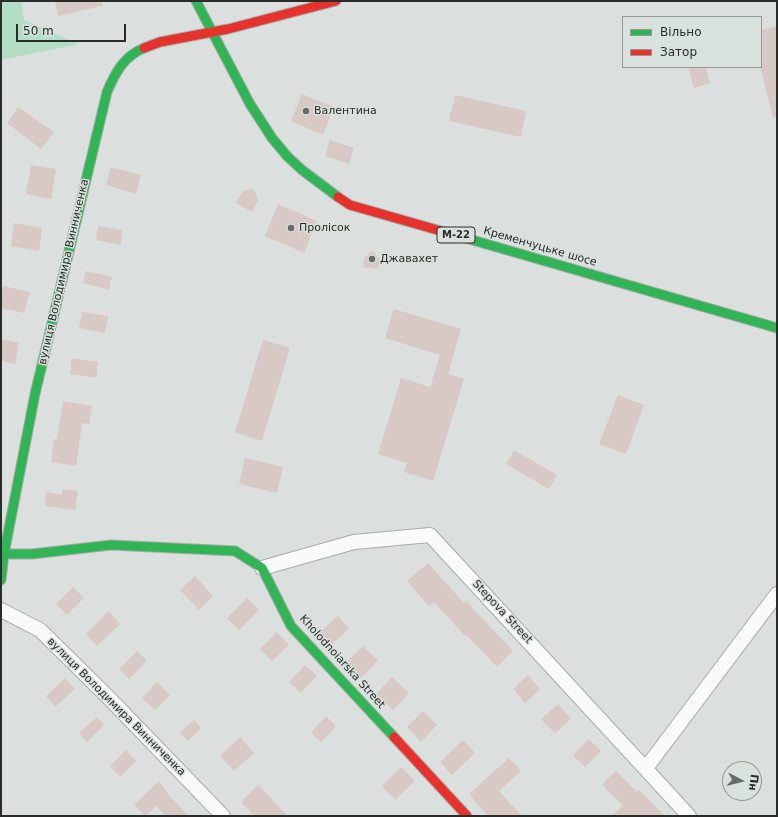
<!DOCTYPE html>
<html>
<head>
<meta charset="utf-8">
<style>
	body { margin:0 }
	#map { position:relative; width:778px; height:817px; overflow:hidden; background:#dbdfdd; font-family:"DejaVu Sans",sans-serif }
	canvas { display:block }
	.frame { position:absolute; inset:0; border:2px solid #292c2a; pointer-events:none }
	.legend { position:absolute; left:622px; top:16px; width:140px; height:52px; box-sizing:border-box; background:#d9e1dc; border:1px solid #939995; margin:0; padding:5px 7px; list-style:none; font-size:12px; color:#292c2a }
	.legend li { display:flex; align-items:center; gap:8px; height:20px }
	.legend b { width:20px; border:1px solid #939995 }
	.north { position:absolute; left:722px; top:761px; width:40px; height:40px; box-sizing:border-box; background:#d9e1dc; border:1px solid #939995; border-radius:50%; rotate:97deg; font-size:11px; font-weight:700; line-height:16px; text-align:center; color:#292c2a }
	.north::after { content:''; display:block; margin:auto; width:14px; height:18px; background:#676b69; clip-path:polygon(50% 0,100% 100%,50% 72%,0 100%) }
	.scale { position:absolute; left:16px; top:24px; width:110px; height:18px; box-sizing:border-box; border:2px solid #292c2a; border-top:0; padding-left:5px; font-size:12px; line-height:14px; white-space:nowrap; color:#292c2a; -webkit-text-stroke:3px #d9e1dc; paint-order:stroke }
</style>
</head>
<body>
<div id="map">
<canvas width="778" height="817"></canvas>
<div class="frame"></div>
<ul class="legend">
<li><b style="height:5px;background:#30b455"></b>Вільно</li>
<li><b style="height:5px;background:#e5322d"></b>Затор</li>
</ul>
<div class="north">Пн</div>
<div class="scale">50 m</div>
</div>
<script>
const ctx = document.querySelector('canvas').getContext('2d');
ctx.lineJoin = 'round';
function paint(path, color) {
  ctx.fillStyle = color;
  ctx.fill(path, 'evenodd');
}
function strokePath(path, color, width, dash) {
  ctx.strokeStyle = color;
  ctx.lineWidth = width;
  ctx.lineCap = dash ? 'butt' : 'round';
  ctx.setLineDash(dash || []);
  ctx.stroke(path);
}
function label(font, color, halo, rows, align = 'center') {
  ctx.font = font + ' "DejaVu Sans",sans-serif';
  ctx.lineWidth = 3;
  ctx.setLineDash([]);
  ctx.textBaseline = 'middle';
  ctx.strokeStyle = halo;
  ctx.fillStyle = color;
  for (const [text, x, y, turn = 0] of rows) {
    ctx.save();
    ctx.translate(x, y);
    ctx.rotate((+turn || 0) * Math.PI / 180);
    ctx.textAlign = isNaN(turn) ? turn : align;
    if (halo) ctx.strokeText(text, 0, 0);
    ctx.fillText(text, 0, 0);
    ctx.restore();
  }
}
const green = new Path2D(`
	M1,1h20l3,19 55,24 -78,16z`);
const building = new Path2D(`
	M55,1h47v5l-44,10z
	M777,26v91h-4l-12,-46v-41z
	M688,67h18l4,16 -16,5z
	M302,94l32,13 -11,28 -32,-14z
	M455,95l71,16 -5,26 -72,-16z
	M18,107l36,25 -13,17 -34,-26z
	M330,140l24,8 -5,16 -24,-8z
	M31,165l25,4 -5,30 -25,-5z
	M111,167l30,8 -5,19 -30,-9z
	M250,189l4,1 4,10 -6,12 -16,-9 7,-12z
	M278,204l39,17 -13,32 -39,-17z
	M14,223l28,5 -3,23 -28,-5z
	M98,226l24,4 -1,15 -25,-5z
	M373,251l7,9 -2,9 -15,-2 2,-10z
	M86,271l26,6 -3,13 -26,-7z
	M3,286l27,6 -6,21 -23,-5v-12z
	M394,309l67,20 -13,45 16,5 -31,102 -29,-9 3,-9 -29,-9 23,-76 29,9 10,-32 -55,-17z
	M82,312l26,4 -3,17 -26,-5z
	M1,339l18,4 -4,21 -14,-3z
	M263,340l27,8 -28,93 -27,-9z
	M72,358l26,4 -2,16 -26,-4z
	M618,395l26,10 -18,49 -27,-10z
	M63,401l29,5 -3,18 -7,-1 -6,43 -25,-4 3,-23h3z
	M514,450l43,25 -8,14 -43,-25z
	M245,458l38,9 -6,26 -38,-9z
	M63,489l15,2 -3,19 -30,-4 1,-14 16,3z
	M428,563l36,40 2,-2 47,50 -16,16 -31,-32 -1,1 -31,-34 -5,4 -22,-25z
	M195,576l18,20 -14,14 -19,-20z
	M73,587l11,11 -17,17 -11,-11z
	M247,598l12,12 -20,20 -12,-12z
	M109,611l11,13 -23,22 -11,-12z
	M338,616l11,13 -20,18 -11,-13z
	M277,632l12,13 -17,16 -12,-12z
	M363,646l15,15 -18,17 -15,-15z
	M137,651l10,10 -18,18 -10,-10z
	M305,665l12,11 -16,17 -12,-11z
	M528,675l12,14 -15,14 -12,-14z
	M392,677l17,16 -16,17 -17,-16z
	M65,678l10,11 -20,18 -9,-11z
	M157,682l13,13 -15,15 -13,-12z
	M558,704l13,15 -16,14 -14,-14z
	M423,711l14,14 -16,17 -14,-15z
	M326,716l10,10 -15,16 -10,-9z
	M97,717l7,8 -17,17 -8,-9z
	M194,720l7,8 -13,13 -8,-8z
	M240,737l14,16 -20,18 -14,-15z
	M589,739l12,12 -16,16 -12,-12z
	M463,740l12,13 -23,22 -12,-13z
	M126,750l10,11 -16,16 -10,-11z
	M509,758l12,13 -22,20 23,25h-34l-19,-22z
	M401,767l14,14 -20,19 -13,-14z
	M616,771l21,21 2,-2 26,26h-53l11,-10 -21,-22z
	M159,781l9,13 20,22h-23l-8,-10 -12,10 -11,-11z
	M258,785l30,31h-33l-14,-14z`);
const street = new Path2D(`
	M262,568l92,-26 76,-7 259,281
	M1,610l39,20 70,69 113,117
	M646,768l131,-174`);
const fast = new Path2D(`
	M196,1l54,103 22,34 15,18 15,14 36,27
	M455,235l322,93
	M4,554h28l79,-9 124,6 27,17 29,58 103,111
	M1,580l3,-26 31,-160 72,-302c8,-19 17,-36 37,-44`);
const jam = new Path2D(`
	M144,48l16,-6 68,-13 108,-28
	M338,197l12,8 105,30
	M394,737l73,79`);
const markers = [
	[306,111,4,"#676b69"],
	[291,228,4,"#676b69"],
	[372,259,4,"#676b69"]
];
const shields = [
	[456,235,38]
];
const shieldNames = [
	["М-22",456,235]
];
const poiNames = [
	["Валентина",314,111],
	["Пролісок",299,228],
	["Джавахет",380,259]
];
const streetNames = [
	["Кременчуцьке шосе",540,247,16],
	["вулиця Володимира Винниченка",64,272,-77],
	["Stepova Street",502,612,47],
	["Kholodnoiarska Street",342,662,48],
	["вулиця Володимира Винниченка",116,707,45]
];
paint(green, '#b2dec6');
paint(building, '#d8c8c6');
strokePath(street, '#a7aba9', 16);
strokePath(fast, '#a7aba9', 11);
strokePath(jam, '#a7aba9', 11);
strokePath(street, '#fafafa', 14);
strokePath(fast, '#30b455', 9);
strokePath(jam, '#e5322d', 9);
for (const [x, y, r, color] of markers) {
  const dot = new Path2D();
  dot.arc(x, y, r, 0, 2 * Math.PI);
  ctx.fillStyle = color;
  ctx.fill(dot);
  strokePath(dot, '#d9e1dc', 1.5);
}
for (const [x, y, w] of shields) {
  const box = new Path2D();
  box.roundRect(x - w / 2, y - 8, w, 16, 3);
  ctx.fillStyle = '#d9e1dc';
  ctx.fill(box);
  strokePath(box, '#292c2a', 1);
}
label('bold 10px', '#292c2a', null, shieldNames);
label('11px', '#292c2a', '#d9e1dc', poiNames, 'left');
label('11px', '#292c2a', '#d9e1dc', streetNames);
</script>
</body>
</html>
